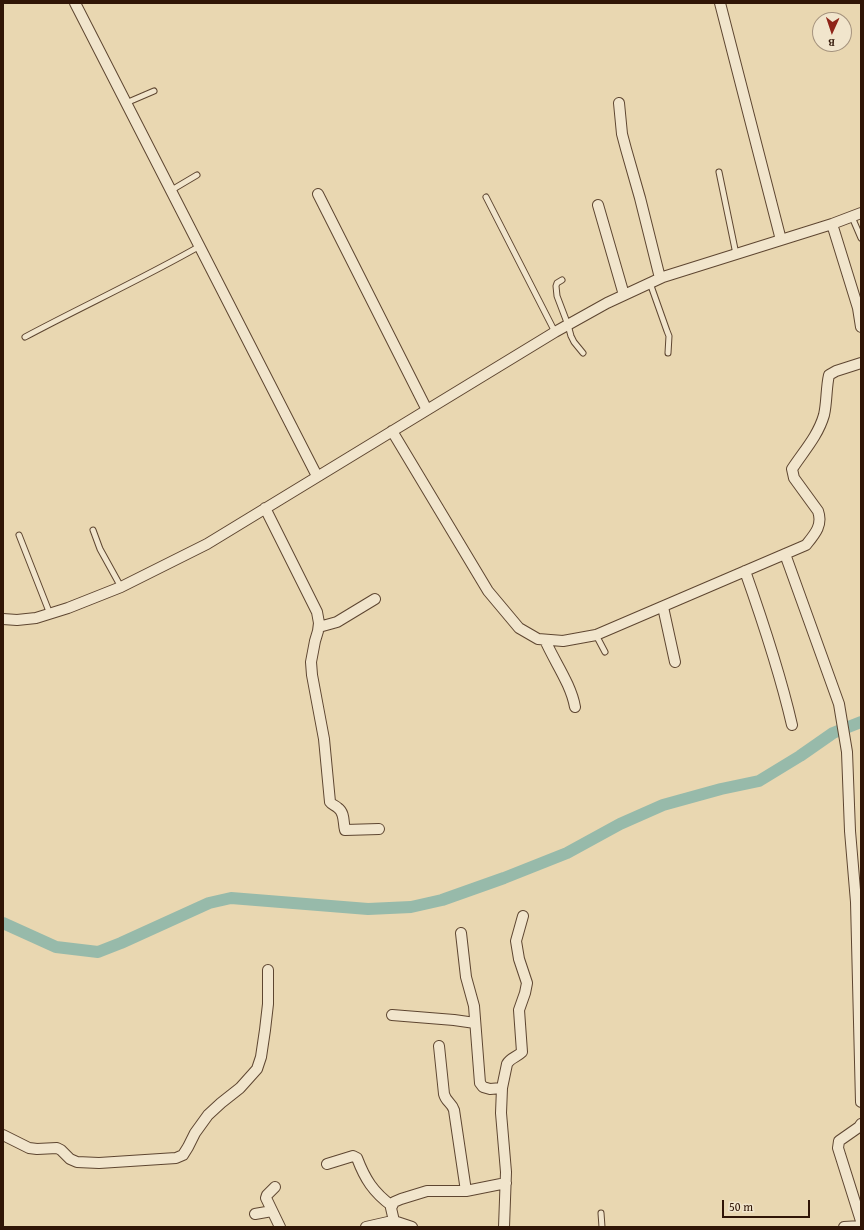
<!DOCTYPE html>
<html>
<head>
<meta charset="utf-8">
<style>
	body { margin:0 }
	#map { position:relative; width:864px; height:1230px; overflow:hidden; background:#e9d7b1; font-family:"Gentium Book Plus",serif }
	canvas { display:block }
	.frame { position:absolute; inset:0; border:4px solid #301506; pointer-events:none }
	.north { position:absolute; left:812px; top:12px; width:40px; height:40px; box-sizing:border-box; background:#f1e5cc; border:1px solid #a4927d; border-radius:50%; rotate:183deg; font-size:11px; font-weight:700; line-height:16px; text-align:center; color:#301506 }
	.north::after { content:''; display:block; margin:auto; width:14px; height:18px; background:#8f2418; clip-path:polygon(50% 0,100% 100%,50% 72%,0 100%) }
	.scale { position:absolute; left:722px; top:1200px; width:88px; height:18px; box-sizing:border-box; border:2px solid #301506; border-top:0; padding-left:5px; font-size:12px; line-height:14px; white-space:nowrap; color:#301506; -webkit-text-stroke:3px #f1e5cc; paint-order:stroke }
</style>
</head>
<body>
<div id="map">
<canvas width="864" height="1230"></canvas>
<div class="frame"></div>
<div class="north">B</div>
<div class="scale">50 m</div>
</div>
<script>
const ctx = document.querySelector('canvas').getContext('2d');
ctx.lineJoin = 'round';
function strokePath(path, color, width, dash) {
  ctx.strokeStyle = color;
  ctx.lineWidth = width;
  ctx.lineCap = dash ? 'butt' : 'round';
  ctx.setLineDash(dash || []);
  ctx.stroke(path);
}
const canal = new Path2D(`
	M3,923l53,24 42,5 23,-9 88,-40 22,-5 137,11 43,-2 31,-7 62,-22 63,-25 53,-29 43,-19 58,-16 38,-8 41,-25 33,-23 28,-11`);
const service = new Path2D(`
	M126,103l28,-12
	M719,172l17,82
	M170,191l27,-16
	M486,197l69,135
	M852,217l9,21
	M562,280l-5,3 -1,3 1,10 11,29 3,11 3,6 9,11
	M650,283l17,48 2,5 -1,17
	M25,337c58,-31 117,-58 175,-91
	M93,530l7,19 21,38
	M19,535l31,79
	M596,635l9,17
	M601,1213l1,14`);
const minor = new Path2D(`
	M75,3l242,473
	M720,3l61,237
	M619,103l3,31 4,15 14,49 20,80
	M318,194l109,216
	M598,205l26,90
	M832,224l26,84 3,19
	M392,431l96,160 31,37 19,11 25,2 33,-6 210,-90c9,-11 17,-20 12,-34l-24,-33 -2,-9c11,-17 26,-33 32,-54 3,-13 2,-27 5,-40l7,-4 25,-8
	M265,508l52,104 2,11 -1,8 -3,10 -4,21 1,13 12,64 6,63c2,3 5,3 8,6 7,5 5,15 7,22l34,-1
	M785,554l54,150 8,48 3,79 6,71 5,200
	M745,571c18,51 35,102 47,154
	M663,607l12,55
	M3,619l14,1 19,-2 32,-10 53,-21 86,-43 348,-212 52,-29 56,-26 169,-53 29,-11
	M319,627l18,-5 38,-23
	M545,640c9,21 26,44 30,67
	M461,933l5,44 8,29 6,77 3,4 7,2 12,-1
	M392,1015l62,5 21,3
	M439,1046l5,48c2,8 8,9 10,16l12,81
	M861,1124l-2,3 -20,14 -1,7 23,73
	M3,1135l26,13 8,1 20,-1 4,2 9,9 7,3 22,1 77,-5 7,-3 5,-8 7,-14 13,-18 13,-12 19,-15 17,-19 4,-12 4,-27 3,-26v-34
	M327,1164l26,-8 4,2c8,21 16,34 35,48
	M275,1187l-8,8 -1,3 14,29
	M255,1214l17,-3
	M394,1221l-3,-13 3,-6 7,-3 26,-8h39l40,-8
	M366,1227l22,-5 6,-1 18,6
	M504,1227l2,-55 -5,-59 1,-25 5,-24c3,-6 10,-7 15,-12l-3,-42 6,-17 2,-10 -8,-24 -3,-18 7,-25
	M844,1227l17,-1`);
strokePath(canal, '#97baaa', 12);
strokePath(service, '#5e4631', 7);
strokePath(minor, '#5e4631', 12);
strokePath(service, '#f1e5cc', 5);
strokePath(minor, '#f1e5cc', 10);
</script>
</body>
</html>
